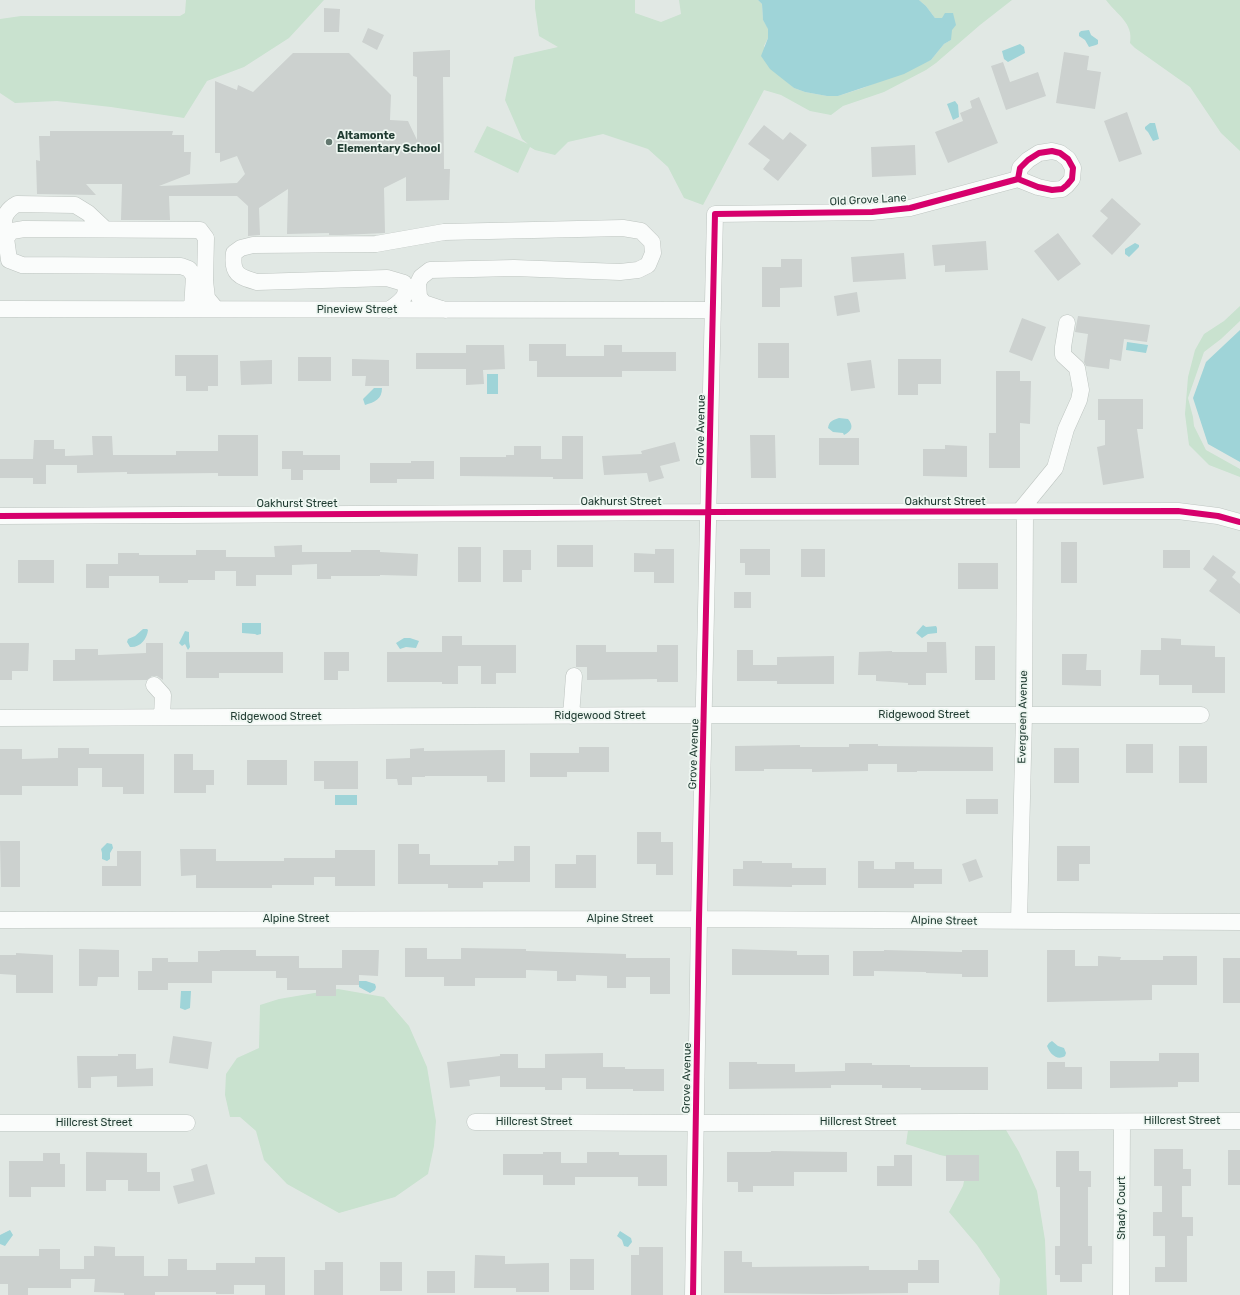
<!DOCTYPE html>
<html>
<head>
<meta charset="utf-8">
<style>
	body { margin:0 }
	canvas { display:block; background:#e1e8e4 }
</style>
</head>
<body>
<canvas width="1240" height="1295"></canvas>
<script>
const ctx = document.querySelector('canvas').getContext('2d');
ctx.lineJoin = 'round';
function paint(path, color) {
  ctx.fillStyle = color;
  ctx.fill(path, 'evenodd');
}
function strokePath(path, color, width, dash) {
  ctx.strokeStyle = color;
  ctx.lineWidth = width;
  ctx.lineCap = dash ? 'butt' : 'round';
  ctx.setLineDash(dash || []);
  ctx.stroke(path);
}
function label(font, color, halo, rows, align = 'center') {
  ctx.font = font + ' Rubik,sans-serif';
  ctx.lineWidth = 3.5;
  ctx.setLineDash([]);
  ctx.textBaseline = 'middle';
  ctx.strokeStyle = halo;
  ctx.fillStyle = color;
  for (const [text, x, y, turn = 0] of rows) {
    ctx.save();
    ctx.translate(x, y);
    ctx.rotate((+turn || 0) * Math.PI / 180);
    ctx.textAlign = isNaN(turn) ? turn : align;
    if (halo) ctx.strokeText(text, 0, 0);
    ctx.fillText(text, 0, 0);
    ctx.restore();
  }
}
const green = new Path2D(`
	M186,0h138l-35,38 -45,29 -37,14 -23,37 -73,-11 -54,-6 -42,2 -15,-10v-74l21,-3h159l5,-3z
	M535,0h100v13l26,9 20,-8 -2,-14h79l4,4 1,16 5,8v10l-4,8 22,35 8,7 11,4 22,4h11l25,-8 68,-28 13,-16 7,-4 -9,-22h-7l-9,-12 -7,-6h93l-32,25 -44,38 -10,7 -42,22 -41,14 -12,9 -21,-4 -29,-16 -17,-5 -61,115 -19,-7 -16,-31 -20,-18 -45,-15 -35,8 -13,13 -20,-5 -5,-3 -12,26 -44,-21 13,-26 41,18 -6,-5 -17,-39 9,-43 44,-10 -19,-11 -4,-28z
	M1106,0h134v151l-19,-18 -31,-46 -55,-39 -5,-5c4,-20 -14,-29 -24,-43z
	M1240,306v15l-19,18 -17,13 -16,46 5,19 1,9 12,24 34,19v8l-31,-12 -20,-20 -4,-31 3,-37 7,-27 9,-16 20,-13z
	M338,989l46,8 25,29 18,41 9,54 -2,25 -6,28 -33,23 -56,16 -52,-29 -23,-24 -8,-29 -16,-14h-10l-5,-22 1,-21 11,-16 22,-10 1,-43 19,-6z
	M908,1130h98l13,22 18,39 8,49 2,55h-48l1,-16 -23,-34 -28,-33 14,-26 5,-25 -28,-6 -34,-11z`);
const water = new Path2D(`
	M758,0h161l7,6 9,12h7l3,-5h8l3,12 -4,5 -1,10 -7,4 -13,16 -27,14 -66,22h-11l-22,-4 -11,-4 -24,-19 -9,-13 7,-18v-9l-5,-9 -1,-16z
	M1089,30l2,5 7,5v4l-2,1 -7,2 -4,-7 -6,-4v-3l2,-2z
	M1020,44l4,3 1,6 -17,9 -4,-3 -2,-8z
	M955,101l3,4 1,12 -6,3 -6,-16z
	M1150,123h5l4,16 -6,2 -5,-9 -3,-3v-2z
	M1135,243l4,2v2l-10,10 -4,-3v-5z
	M1240,330v132l-32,-18 -15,-46 13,-36z
	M1127,342l21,3 -2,8 -20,-3z
	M487,374h11v20h-11z
	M374,388h8c0,11 -7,14 -17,17l-2,-6z
	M839,418l9,1c6,7 4,12 -4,16l-1,-2 -10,-1 -5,-4c1,-7 5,-8 11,-10z
	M242,623h19v11l-4,1 -2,-1 -13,-1z
	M923,625l3,2 10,-1 1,2v5l-9,1 -6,4 -6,-5z
	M143,629h4l1,1c-1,9 -8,18 -18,17l-3,-5 1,-3 7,-3z
	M185,631l4,1v9l1,6 -2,3 -3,-6 -3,2 -3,-3z
	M404,638h6l9,3 -3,7 -10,-1 -6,2 -4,-6z
	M335,795h22v10h-22z
	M107,843l5,1 1,4 -3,5v6l-3,2 -5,-2v-6l-1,-4z
	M359,981h7l9,3 1,3 -1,3 -5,3 -11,-6z
	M181,991h10l-1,17 -5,2 -5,-2z
	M1052,1041l6,5 6,2 2,5 -1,3c-8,5 -15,-2 -18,-10l2,-3z
	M10,1230l3,5 -8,11 -5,-2v-9z
	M620,1231l11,7 1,4 -4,5 -4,-1 -2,-6 -5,-4z`);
const building = new Path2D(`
	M324,8l16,1 -1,23h-15z
	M368,28l16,7 -7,15 -15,-8z
	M450,50v27h-7l1,92h6l-1,31 -43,1v-24l-22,11 1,45 -43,2h-13v-2l-42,1 1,-45 -29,19 1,27 -12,1v-30l-11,-10h-68l1,24h-49l1,-36h-36l10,11 -59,-1 -1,-34 4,1 -1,-25h11v-5h123l-1,4h12v17h7l-1,22 -31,12 78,-3 8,-9 -8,-18 -17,6v-9h-5v-72l22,9 1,-5 15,7 40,-39h56l42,42 -1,25 18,1 9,19v-63l-4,-1v-24z
	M1064,52l25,4 -2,14 14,2 -6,37 -39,-6z
	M1003,62l7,20 28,-10 8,24 -40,14 -15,-44z
	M979,97l19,46 -50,20 -13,-31 28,-11 -3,-8 12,-5 -2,-7z
	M1127,112l15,42 -23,8 -15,-41z
	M764,125l19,15 7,-8 17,13 -29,36 -15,-12 7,-9 -22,-16z
	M915,145l1,30 -44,2 -1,-30z
	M1112,198l29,26 -29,31 -20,-19 16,-18 -8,-7z
	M1058,233l23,31 -23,17 -24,-30z
	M986,241l2,29 -43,2v-7l-11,1 -2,-21z
	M904,253l2,26 -53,3 -2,-25z
	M781,259h21v28l-22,1v19h-18v-40h19z
	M857,292l3,20 -23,4 -3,-20z
	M1078,316l72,9 -3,17 -23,-3 -3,22 -11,-2 -1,10 -23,-3 -2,-4 4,-28 -13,-2z
	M1022,318l24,9 -14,34 -23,-9z
	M758,343h31v35h-31z
	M529,344h37v12h38v-11h18v7h54v19h-54v6h-85v-16h-8z
	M466,345h38l1,24 -22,1 1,14 -18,1v-16h-50v-16h50z
	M175,355h43v31h-10v5h-22v-15h-11z
	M298,357h33v24h-33z
	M352,359l37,1v26h-24l1,-10h-14z
	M898,359h43v25h-23v11h-20z
	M272,360v24l-31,1 -1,-24z
	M871,360l4,28 -24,3 -4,-28z
	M996,371h24v10h11l-1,43 -10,-1v45h-31v-35h7z
	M1098,399h45v30h-6l7,49 -41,7 -6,-38 8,-2v-25h-7z
	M218,435h40v41h-40v-3l-91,1v-2l-50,1v-8h-31v19h-13v-6h-33v-19h33l1,-19h20v9h11v7l28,-1 -1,-19h20l1,19h63v-4h42z
	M750,435h25l1,43h-25z
	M562,436h21v43h-30v-2l-93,-1v-19h46v-2h8v-9h27v13h21z
	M819,438h40v27h-40z
	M675,442l5,19 -20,5 4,12 -15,4 -2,-9 -43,2 -2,-19 40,-2 -1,-3z
	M945,445l22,1v31l-44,-1v-27h22z
	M282,451h21v4h37v15h-37v10h-12v-11h-9z
	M411,461h23v18h-37v4h-27v-20h41z
	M1061,542h16v41h-16z
	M302,545v7h49v-2h29v2l38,2 -1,22 -37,-1v1h-49v3h-14v-15l-25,1v10h-36v11h-20v-15h-21v9h-27v3h-29v-7h-50v12h-23v-24h32v-11h21v2h57v-5h30v7h49l-1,-11z
	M557,545h36v22h-36z
	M458,547h23v35h-23z
	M655,549h19v34h-20v-11h-20v-19l21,1z
	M740,549h30v26h-25v-12h-5z
	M801,549h24v28h-24z
	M503,550h28v20h-9v12h-19z
	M1163,550h27v18h-27z
	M1213,555l23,17 -4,5 8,7v30l-31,-23 8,-11 -14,-11z
	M18,560h36v23h-36z
	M958,563h40v26h-40z
	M734,592h17v16h-17z
	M442,636h20v9h54v28h-20v11h-15v-18h-23v18h-16v-2h-55v-30h55z
	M1161,638l20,1v6l34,1v11h10v36h-33v-8h-33v-10h-19l1,-25h20z
	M927,642h19l1,31h-21v12h-18v-2l-32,-2v-6h-18l1,-23 33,-1v1h35z
	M0,643h29l-1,28h-16v9h-12z
	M146,643h17v37l-6,-4h-5l-5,4 -94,1v-21h22v-11h23v6l48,-2z
	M576,645h30v7h51v-7h21v37h-21v-3l-70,1v-13h-11z
	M975,646h20v34h-20z
	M737,650h16v15h24v-8l57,-1v28h-57v-3h-40z
	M186,652h97v21h-64v5h-33z
	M324,652h25v19h-11v9h-14z
	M1062,654h25l-1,16h15v16l-39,-1z
	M849,744h29v2l115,1v24h-76v1h-20v-8h-29v7l-56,1v-3h-48v2h-29v-25l65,-1v2h49z
	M1126,744h27v29h-27z
	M1179,746h28v37h-28z
	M579,747h30v25h-42v5h-37v-24h49z
	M58,748h31v6h55v40h-21v-7h-21v-19h-24v18h-56v9h-22v-46h22v10l36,-1z
	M424,748v3l81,-1v32h-18v-6h-62v1h-13v8h-14l-1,-6h-11v-20l24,-1v-9z
	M1054,748h25v35h-25z
	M174,754h19v16h21v15h-8v8h-32z
	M247,760h40v25h-40z
	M314,761h44v28h-34v-8h-10z
	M966,799h32v15h-32z
	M637,832h24v10h12v33h-17v-11h-19z
	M0,841h20v46h-19z
	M398,844h21v10h11v11h68v-4h16v-15h16v36h-47v6h-35v-4h-50z
	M1057,846h33v18h-11v17h-22z
	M180,849h36v12h68v-3h51v-8h40v36h-40v-9h-21v8h-42v3h-76v-13l-15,1z
	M117,851h24v35h-39v-20h15z
	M576,855h20v33h-41v-24h21z
	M976,859l7,18 -14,5 -7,-18z
	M743,861h19v2h30v5h34v17h-34v2l-59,-1v-17h10z
	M858,861h16v8h21v-7h19v7h28v15h-28v4h-56z
	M405,948h22v11h34v-11l65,1v2l100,3v4h44v36h-20v-17h-24v11h-19v-12l-31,-1v6h-19v-10l-31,-1v8h-51v8h-31v-9h-39z
	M79,949l40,1v27h-21l-1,9h-18z
	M732,949l65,2v4h32v20h-97z
	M220,950h36v6h43v12h43v-18h37l-1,26 -19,-1v10h-23v11h-20v-6h-29v-12h-11v-7h-64v12h-44v7h-30v-19h14v-13h16v4h30v-11h22z
	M884,950l78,2v-2h26v27h-26v-3l-36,-1v-1l-52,-1v5h-21v-25h31z
	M1047,950h28v16h23v-10l23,1 -1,3h43v-4h34v29h-45v15l-105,2z
	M16,953l37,2v38h-37v-18l-16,-1v-19h16z
	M1223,958h17v45h-17z
	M173,1036l39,6 -4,27 -39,-6z
	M603,1053v14h22v2h39v22h-31v-2h-47v-11h-24v12h-17v-3h-45v-11l-31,4 1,6 -20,2 -3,-26 53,-6v-2h18v14h27v-14z
	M1159,1053h40v29h-21v5l-68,1v-27h49z
	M118,1054h18v15l17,-1v18l-36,1v-11l-26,1v11h-13l-1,-32h41z
	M729,1062h28v2h38v8l50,-1v-8h27v2h38v2h78v23h-67v-2h-39v-3h-51v3l-102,1z
	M1047,1062h18v5h17v22h-35z
	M1154,1149h29v20h8v17h-9v31h11v19h-6v46h-32v-15h10v-31h-12v-24h9v-26h-8z
	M1228,1150h12v35h-12z
	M771,1151l76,1v20h-53v14h-41v6h-15v-10h-11v-30h44z
	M1056,1151h23v20h12v16h-3v59h4v18h-10v18h-22v-7h-5v-29h5v-59h-4z
	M86,1152l61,1v19h13v19h-32v-11h-22v11h-20z
	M543,1152h18v11h26v-11h32v3h48v31h-29v-9h-63v8h-32v-10h-40v-21h40z
	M43,1153h17v11h5v23h-34v10h-22v-36h34z
	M894,1155h18v31h-35v-20h17z
	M946,1155h33v26h-33z
	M207,1164l8,30 -37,10 -5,-18 21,-5 -3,-12z
	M94,1246l21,1v9h29v20h24v-17h19v11h29v-7h39v-6h30v38h-20v-10h-31v9h-18v-2h-61v3h-31v-2l-30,-1 1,-13h-24v9h-43v7h-20v-11h-8v-28h39v-7h21v20h24v-13h10z
	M639,1247h24v48h-32v-40h8z
	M724,1251h18v11h10v5l117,-1v4h49v-10h21v23h-31v10l-79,1 -105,-1z
	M475,1255l30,1v8l44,-1v29h-33v-4h-42z
	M570,1259h24v31h-24z
	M325,1262h18v33h-29v-25h11z
	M380,1262h22v29h-22z
	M427,1271h28v22h-28z`);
const minor = new Path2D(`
	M6,239c-3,-16 -5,-26 11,-35l58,1 13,8 17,16
	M0,309l713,1
	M192,309l2,-33 -5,-7 -8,-3 -159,-1 -13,-5 -3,-22 6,-7 12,-2 176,1 6,8 -1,43 2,17 9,11
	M389,310c10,-8 21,-13 15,-27l-17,-5 -130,4c-17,-5 -26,-7 -23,-29l7,-5 12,-3 123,-1 68,-12 179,-4 18,3 11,11 1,11 -5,12 -10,5 -18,2 -106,-4 -84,2 -9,7 -3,6 1,14 5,6 21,7
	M1019,512l36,-44 11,-39 13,-29 2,-10 -4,-22 -14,-13v-8l4,-24
	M0,516l709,-4 469,-1 40,5 22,6
	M154,685l9,10 -1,22
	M571,716l3,-40
	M0,718l705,-3h496
	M0,920l699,-1 541,3
	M1019,921l5,-206 1,-203
	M475,1122l221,1 544,-2
	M0,1123h187
	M693,1295l6,-376 16,-705 157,-2 38,-4 108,-29 20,8 14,3 10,-1 5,-4 5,-6 1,-11 -5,-9 -8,-6 -8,-2 -13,2 -11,7 -8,8 -2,11
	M1121,1295l1,-173`);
const cycleway = new Path2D(`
	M0,516l709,-4 469,-1 40,5 22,6
	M693,1295l6,-376 16,-705 157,-2 38,-4 108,-29 20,8 14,3 10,-1 5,-4 5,-6 1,-11 -5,-9 -8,-6 -8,-2 -13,2 -11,7 -8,8 -2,11`);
const markers = [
	[329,142,4,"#637870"]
];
const poiNames = [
	["Altamonte",337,136],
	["Elementary School",337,149]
];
const streetNames = [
	["Old Grove Lane",868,200,-3],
	["Pineview Street",357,310],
	["Grove Avenue",701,430,-89],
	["Oakhurst Street",621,502],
	["Oakhurst Street",945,502],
	["Oakhurst Street",297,504],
	["Ridgewood Street",924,715],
	["Ridgewood Street",600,716],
	["Ridgewood Street",276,717],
	["Evergreen Avenue",1023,717,-89],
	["Grove Avenue",694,754,-88],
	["Alpine Street",296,919],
	["Alpine Street",620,919],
	["Alpine Street",944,921,1],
	["Grove Avenue",687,1078,-89],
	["Hillcrest Street",1182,1121],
	["Hillcrest Street",534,1122],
	["Hillcrest Street",858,1122],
	["Hillcrest Street",94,1123],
	["Shady Court",1122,1208,-90]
];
paint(green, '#c9e2cf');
paint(water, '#9fd4d8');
paint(building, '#ccd1cf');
strokePath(minor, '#bec5c1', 17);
strokePath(minor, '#fafcfb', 16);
strokePath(cycleway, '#d6006c', 6);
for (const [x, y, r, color] of markers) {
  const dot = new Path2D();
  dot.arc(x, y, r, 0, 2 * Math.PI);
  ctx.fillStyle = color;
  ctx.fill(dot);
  strokePath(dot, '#eff7f2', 1.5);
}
label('bold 11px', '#1f3b31', '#eff7f2', poiNames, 'left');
label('11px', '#1f3b31', '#eff7f2', streetNames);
</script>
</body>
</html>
